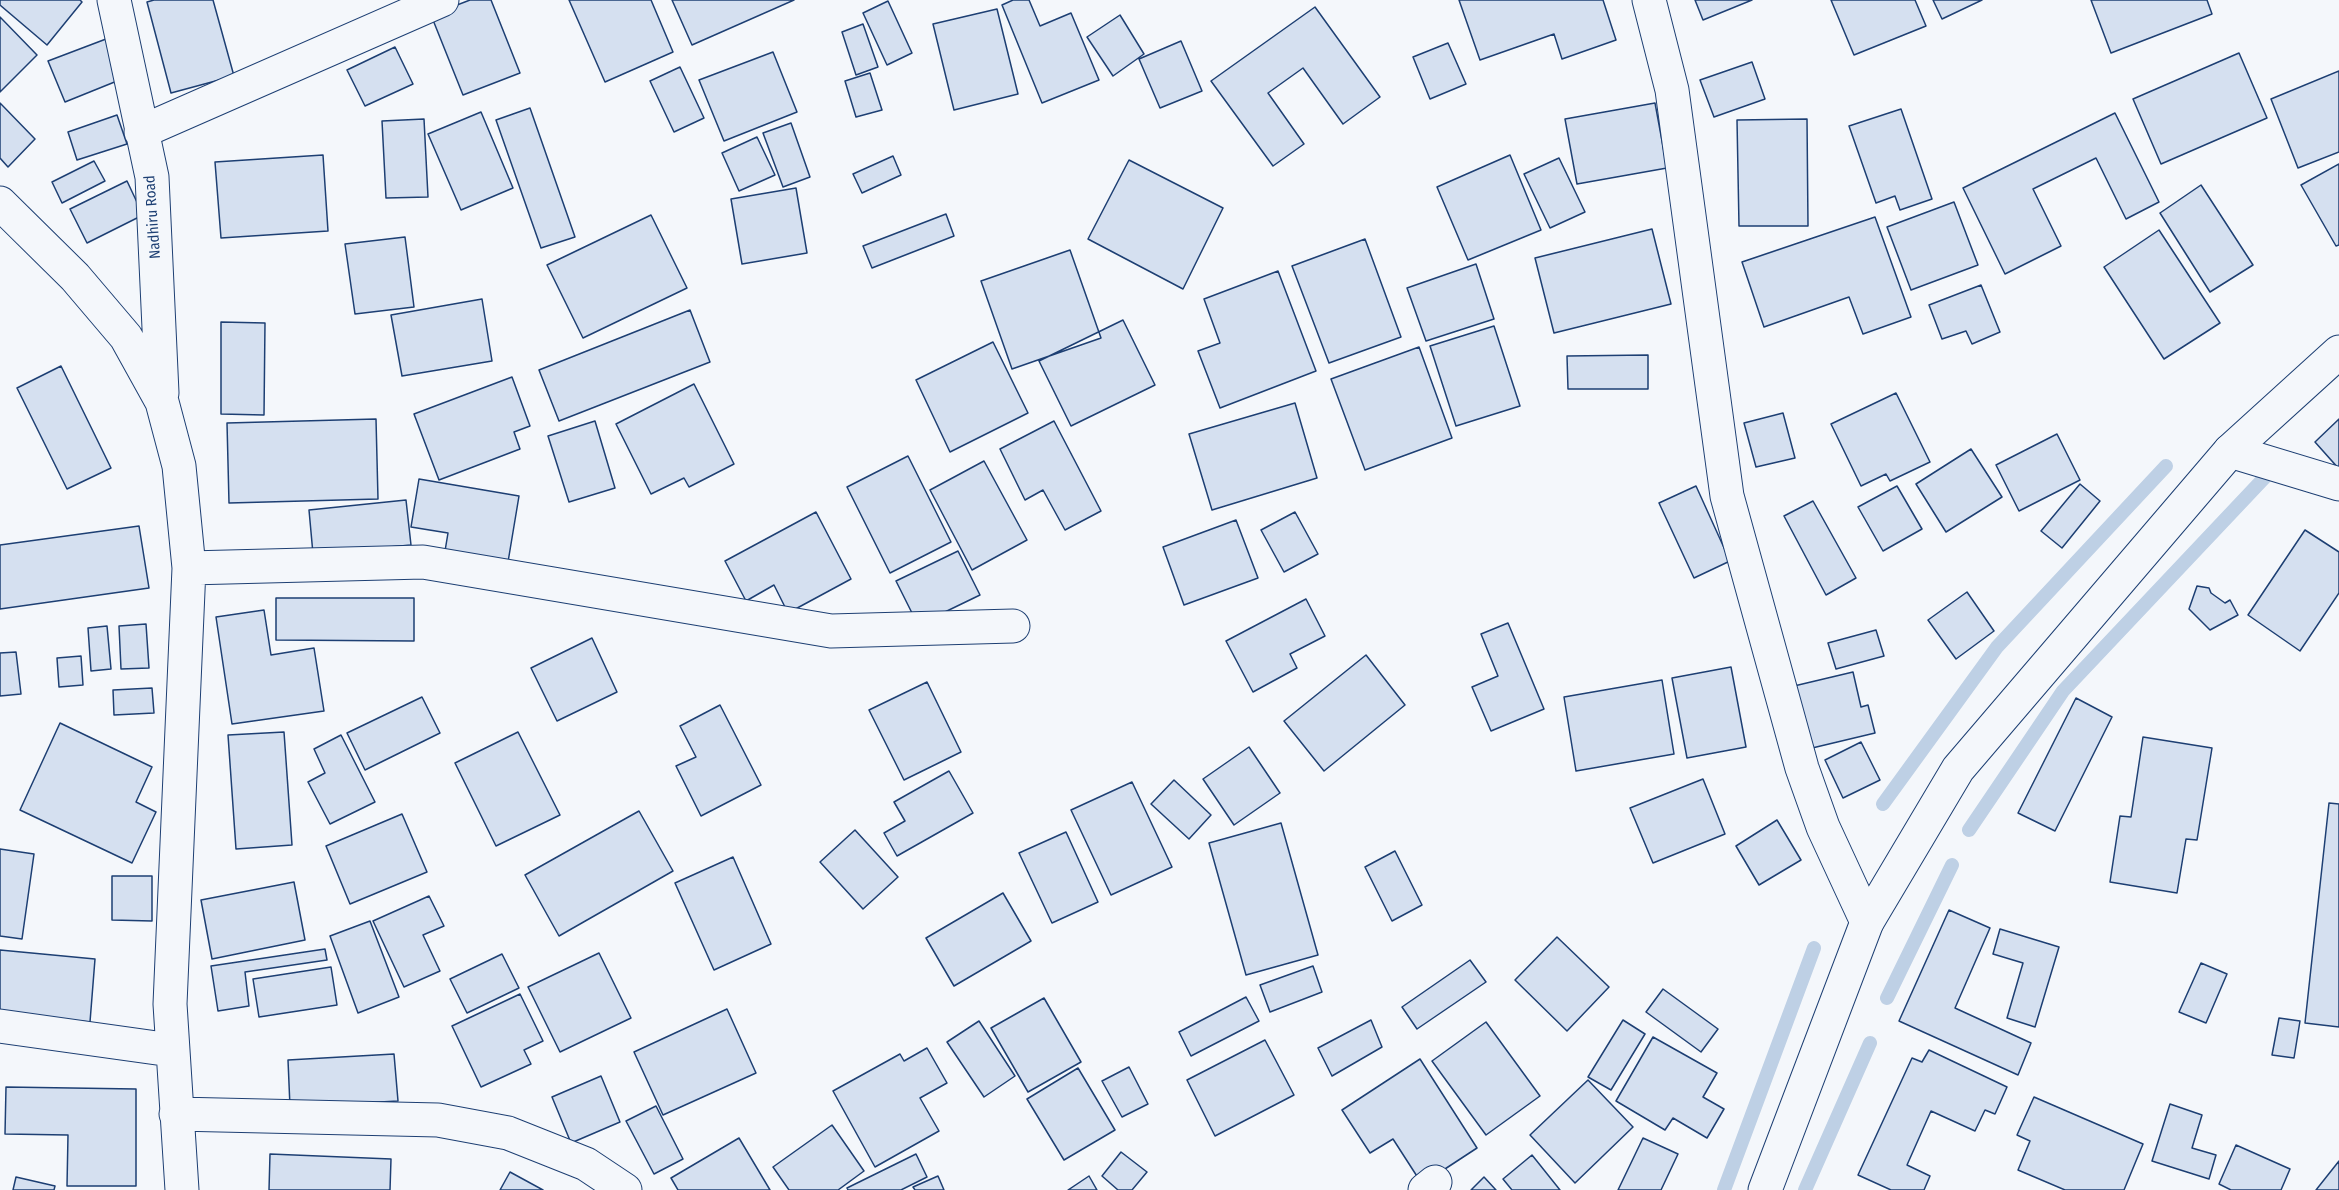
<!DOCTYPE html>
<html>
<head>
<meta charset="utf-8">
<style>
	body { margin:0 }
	canvas { display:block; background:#f4f7fb }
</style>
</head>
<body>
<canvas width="2339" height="1190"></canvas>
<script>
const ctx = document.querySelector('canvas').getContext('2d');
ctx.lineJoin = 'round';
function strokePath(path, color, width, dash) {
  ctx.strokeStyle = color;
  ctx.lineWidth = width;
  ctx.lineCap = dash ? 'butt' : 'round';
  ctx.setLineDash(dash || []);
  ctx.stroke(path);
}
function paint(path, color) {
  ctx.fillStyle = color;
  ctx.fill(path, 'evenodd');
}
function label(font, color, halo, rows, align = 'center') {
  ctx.font = font + ' "Fira Sans Condensed",sans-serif';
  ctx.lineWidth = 4.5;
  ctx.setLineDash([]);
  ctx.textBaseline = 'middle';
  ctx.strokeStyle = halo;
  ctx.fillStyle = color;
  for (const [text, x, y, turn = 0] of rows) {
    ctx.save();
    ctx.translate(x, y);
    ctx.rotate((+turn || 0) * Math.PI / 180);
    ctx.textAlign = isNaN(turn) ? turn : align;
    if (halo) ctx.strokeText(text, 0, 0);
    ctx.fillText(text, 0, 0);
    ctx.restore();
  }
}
const stream = new Path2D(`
	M1883,804l114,-157 169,-181
	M1969,830l94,-139 204,-216
	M1887,998l65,-133
	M1724,1190l90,-242
	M1805,1190l65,-147`);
const building = new Path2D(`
	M0,0h80l2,2 -35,43 -47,-40z
	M154,0h59l21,76 -63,17 -24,-91z
	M470,0h21l29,73 -57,22 -32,-80z
	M569,0h82l22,52 -68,30z
	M672,0h122l-102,45z
	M1013,0h16l11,26 31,-13 28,67 -57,23 -40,-98z
	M1459,0h144l13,40 -54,19 -8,-25 -74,26z
	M1695,0h57l-49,20z
	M1831,0h84l11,26 -72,29z
	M1933,0h49l-40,19z
	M2091,0h116l5,14 -101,39z
	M888,1l24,52 -25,12 -24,-52z
	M1315,7l65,90 -37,27 -40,-56 -35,25 36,51 -31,22 -62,-85z
	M997,9l21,85 -64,16 -21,-86z
	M1120,15l24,39 -31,22 -26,-39z
	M0,17l37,38 -37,37z
	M863,24l15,43 -22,8 -14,-43z
	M106,39l16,40 -57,23 -17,-41z
	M1181,41l21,50 -42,17 -21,-49z
	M1448,43l18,41 -36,15 -17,-42z
	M395,47l18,37 -48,22 -18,-36z
	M773,52l24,60 -73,29 -25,-61z
	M2239,53l28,65 -106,46 -28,-65z
	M1752,62l13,37 -51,18 -14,-37z
	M680,67l24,51 -30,14 -24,-51z
	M2339,71v81l-41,16 -27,-69z
	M870,73l12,37 -26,7 -11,-36z
	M0,103l35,36 -27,28 -8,-9z
	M1655,103l12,65 -90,16 -12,-65z
	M530,108l45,129 -34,11 -45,-128z
	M1901,109l31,90 -32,11 -5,-14 -19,7 -27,-77z
	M481,112l32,76 -52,22 -33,-76z
	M2115,113l44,89 -33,17 -30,-61 -63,31 28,57 -56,28 -42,-86z
	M117,115l10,29 -50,16 -9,-28z
	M424,119l4,78 -42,1 -4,-77z
	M1807,119l1,107h-69l-2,-106z
	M791,123l19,54 -27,10 -20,-54z
	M757,137l18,38 -36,16 -17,-38z
	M323,155l5,76 -107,7 -6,-76z
	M1510,155l31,75 -73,30 -31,-73z
	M893,156l8,19 -39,18 -9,-19z
	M1559,158l26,54 -35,16 -26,-54z
	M1129,160l94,48 -40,81 -95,-50z
	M94,161l11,20 -43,22 -10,-21z
	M2339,164v81l-3,1 -35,-61z
	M127,181l16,34 -56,28 -17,-34z
	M2201,185l52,80 -43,27 -50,-79z
	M796,188l11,65 -65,11 -11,-65z
	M1954,202l24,63 -67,25 -24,-63z
	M946,214l8,22 -82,32 -9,-22z
	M651,215l36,73 -104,50 -36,-73z
	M1875,217l36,100 -48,17 -14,-37 -85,30 -22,-65z
	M1652,229l19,75 -117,29 -19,-75z
	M2159,230l61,93 -56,36 -60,-92z
	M405,237l9,70 -59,7 -10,-70z
	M1365,239l36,98 -72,26 -37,-97z
	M1070,250l31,88 -89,31 -31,-88z
	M1476,264l18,55 -68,22 -19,-53z
	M1278,271l38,100 -96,37 -22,-57 22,-8 -16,-44z
	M1981,285l19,47 -28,12 -6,-13 -24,8 -13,-34z
	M482,299l10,62 -90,15 -11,-61z
	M690,310l20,52 -151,59 -20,-51z
	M1123,320l32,65 -84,41 -32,-65z
	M221,322l44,1 -1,92 -43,-1z
	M1494,326l26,80 -64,20 -26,-80z
	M993,342l35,71 -78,39 -34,-72z
	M1419,347l33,91 -87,32 -34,-91z
	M1648,355v34h-80l-1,-33z
	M61,366l50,102 -44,21 -50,-101z
	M512,377l18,49 -16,6 6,17 -81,31 -25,-66z
	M694,384l40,80 -45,23 -5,-9 -33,16 -35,-70z
	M1896,393l34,69 -40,19 -4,-7 -25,12 -30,-62z
	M1295,403l22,75 -105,32 -23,-76z
	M1783,413l12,45 -39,9 -12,-44z
	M376,419l2,80 -149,4 -2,-80z
	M2339,419v50l-24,-27z
	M595,421l20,67 -46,14 -21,-66z
	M1054,421l47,90 -36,19 -22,-40 -18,10 -25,-51z
	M2057,434l23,46 -61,31 -23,-46z
	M1971,449l31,48 -56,35 -30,-48z
	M908,456l43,86 -61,31 -43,-86z
	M984,461l43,79 -55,30 -42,-80z
	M419,479l100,17 -12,72 -63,-11 4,-24 -37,-6z
	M2080,484l20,17 -38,47 -21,-17z
	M1696,486l34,75 -36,17 -35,-75z
	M1897,486l25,43 -39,22 -25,-44z
	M406,500l5,45 -98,9 -4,-44z
	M1813,501l43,77 -30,17 -42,-79z
	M816,512l35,67 -63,34 -14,-28 -28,16 -21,-40z
	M1295,512l23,42 -34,18 -23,-42z
	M1236,520l22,58 -74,27 -21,-58z
	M139,526l10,62 -149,21v-64z
	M2305,530l34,22v41l-39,58 -52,-36z
	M958,551l22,44 -62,30 -22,-44z
	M2197,586l12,2 2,5 14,10 5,-3 8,15 -28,15 -21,-21z
	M1967,592l27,39 -38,28 -28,-39z
	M276,598h138v43l-138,-1z
	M1306,599l19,37 -35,18 7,14 -44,24 -27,-51z
	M264,610l7,45 43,-7 10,63 -92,13 -16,-107z
	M1508,623l36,86 -53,22 -19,-44 26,-11 -17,-42z
	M146,624l3,44 -28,1 -2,-43z
	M107,626l4,43 -20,2 -3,-43z
	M1876,630l8,26 -48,13 -8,-26z
	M592,638l25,54 -60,29 -26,-53z
	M16,652l5,42 -21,2v-43z
	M1366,655l39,50 -81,66 -40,-50z
	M81,656l2,29 -24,2 -2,-29z
	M1731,667l15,80 -59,11 -15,-80z
	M1853,672l8,35 7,-2 7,28 -67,16 -14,-63z
	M1662,680l12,74 -98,17 -12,-74z
	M927,682l34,70 -57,28 -35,-70z
	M152,688l2,25 -40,2 -1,-25z
	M422,697l18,36 -75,37 -18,-37z
	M2076,698l36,19 -57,114 -37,-18z
	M720,705l41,80 -60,31 -25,-50 20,-9 -16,-31z
	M60,723l92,44 -16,35 20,10 -24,51 -112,-53z
	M284,732l8,113 -56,4 -8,-114z
	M518,732l42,83 -64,31 -41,-83z
	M341,735l34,67 -45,22 -22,-42 17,-9 -11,-24z
	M2143,737l69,11 -15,92 -11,-1 -9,54 -67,-11 10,-66 11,1z
	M1861,742l19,38 -37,18 -18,-38z
	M1249,747l31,46 -46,32 -31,-46z
	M949,771l24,42 -76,43 -13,-23 21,-12 -11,-19z
	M1703,779l22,55 -72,29 -23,-55z
	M1174,780l37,35 -22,24 -38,-35z
	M1132,782l40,85 -61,28 -40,-85z
	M2329,803l10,1v223l-34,-4z
	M639,811l34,60 -114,65 -34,-61z
	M402,814l25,58 -77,32 -24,-58z
	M1777,820l24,40 -42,25 -23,-39z
	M1281,823l37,132 -72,20 -37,-132z
	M855,830l43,47 -35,32 -43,-47z
	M1066,832l32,70 -46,21 -33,-70z
	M0,849l34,5 -12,85 -22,-3z
	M1395,851l27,54 -30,16 -27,-54z
	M733,857l38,87 -57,26 -39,-87z
	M112,876h40v45l-40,-1z
	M294,882l11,58 -93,19 -11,-59z
	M1003,893l28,48 -77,45 -28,-48z
	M429,896l15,30 -21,9 17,36 -36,16 -31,-66z
	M1949,910l41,18 -35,80 76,35 -13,32 -119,-54z
	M370,921l29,76 -41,16 -28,-77z
	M2000,929l59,18 -24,80 -28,-9 16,-55 -30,-9z
	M1557,937l52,50 -42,44 -52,-51z
	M325,949l2,11 -82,12 4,34 -31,5 -7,-45z
	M0,950l95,9 -5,63 -90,-8z
	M599,953l32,65 -71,34 -32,-65z
	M502,954l17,34 -52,25 -17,-34z
	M1470,960l16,22 -69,47 -15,-22z
	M2201,963l26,11 -21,49 -27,-11z
	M1313,966l9,26 -52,20 -10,-27z
	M331,967l6,38 -78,12 -6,-38z
	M1663,989l55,40 -17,23 -55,-40z
	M520,994l23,47 -19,9 7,14 -50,23 -29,-61z
	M1246,997l13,24 -68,35 -12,-24z
	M1044,998l37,64 -53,30 -37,-64z
	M727,1009l29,64 -93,42 -29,-63z
	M2279,1018l21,3 -6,37 -22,-3z
	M1371,1020l11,27 -50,29 -14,-28z
	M1623,1020l22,14 -34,56 -23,-13z
	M979,1021l36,55 -31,21 -37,-55z
	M1486,1022l54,74 -54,39 -54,-74z
	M1653,1037l64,36 -14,24 21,12 -17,29 -34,-20 -8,12 -49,-29z
	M1265,1040l29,55 -79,41 -28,-56z
	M927,1048l20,35 -27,15 19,33 -64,36 -42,-76 67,-37 4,7z
	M1929,1050l78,37 -12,27 -10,-4 -10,21 -44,-20 -24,54 23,11 -6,14h-33l-33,-15 54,-117 10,4z
	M394,1054l4,47 -108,6 -2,-47z
	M1420,1059l57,89 -55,36 -29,-45 -23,14 -28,-43z
	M1129,1067l19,37 -26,13 -20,-36z
	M1078,1068l37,62 -51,30 -37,-61z
	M601,1076l19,46 -49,21 -19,-46z
	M1588,1080l45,47 -58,56 -45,-48z
	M6,1087l130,2v97h-69l1,-51 -63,-1z
	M2034,1097l109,47 -19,46h-59l-47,-20 12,-29 -13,-6z
	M2170,1104l32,11 -10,33 24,7 -7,24 -57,-18z
	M656,1106l27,53 -29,15 -28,-53z
	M832,1125l32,46 -26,19h-49l-16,-23z
	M739,1138l31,52h-92l-7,-12z
	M1643,1138l35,16 -17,36h-43z
	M2236,1145l54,24 -9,21h-50l-12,-6z
	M1121,1152l26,20 -15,18h-14l-16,-14z
	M270,1154l121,5 -1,31h-121z
	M916,1154l11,23 -26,13h-53l-1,-2z
	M1532,1155l28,35h-48l-9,-11z
	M2339,1161v29h-23z
	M510,1172l33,18h-43z
	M938,1176l6,14h-29l-2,-3z
	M1089,1176l8,14h-29z
	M16,1177l39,9 -1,4h-41z
	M1484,1177l12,13h-25z`);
const street = new Path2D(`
	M114,0l38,177 10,216
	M1649,0l23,90 55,406 75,272 21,59 44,95
	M141,132l301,-132
	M0,203l75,74 51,60 36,65 17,64 10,102 -19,436 12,186
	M2230,451l109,33
	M189,568l234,-6 408,69 182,-5
	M0,1026l171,24
	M176,1114l262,6 70,13 78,31 39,26
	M1425,1190l10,-8`);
const secondary = new Path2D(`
	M1765,1190l102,-268 91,-153 272,-318 109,-99`);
const streetNames = [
	["Nadhiru Road",153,217,-94]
];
strokePath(stream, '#bed0e5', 14);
paint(building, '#d5e0f0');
strokePath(building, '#1d3f73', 1.5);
strokePath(street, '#1d3f73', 35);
strokePath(secondary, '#1d3f73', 35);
strokePath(street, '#f4f7fb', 33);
strokePath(secondary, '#f4f7fb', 33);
label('15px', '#1d3f73', '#f4f7fb', streetNames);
</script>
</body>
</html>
